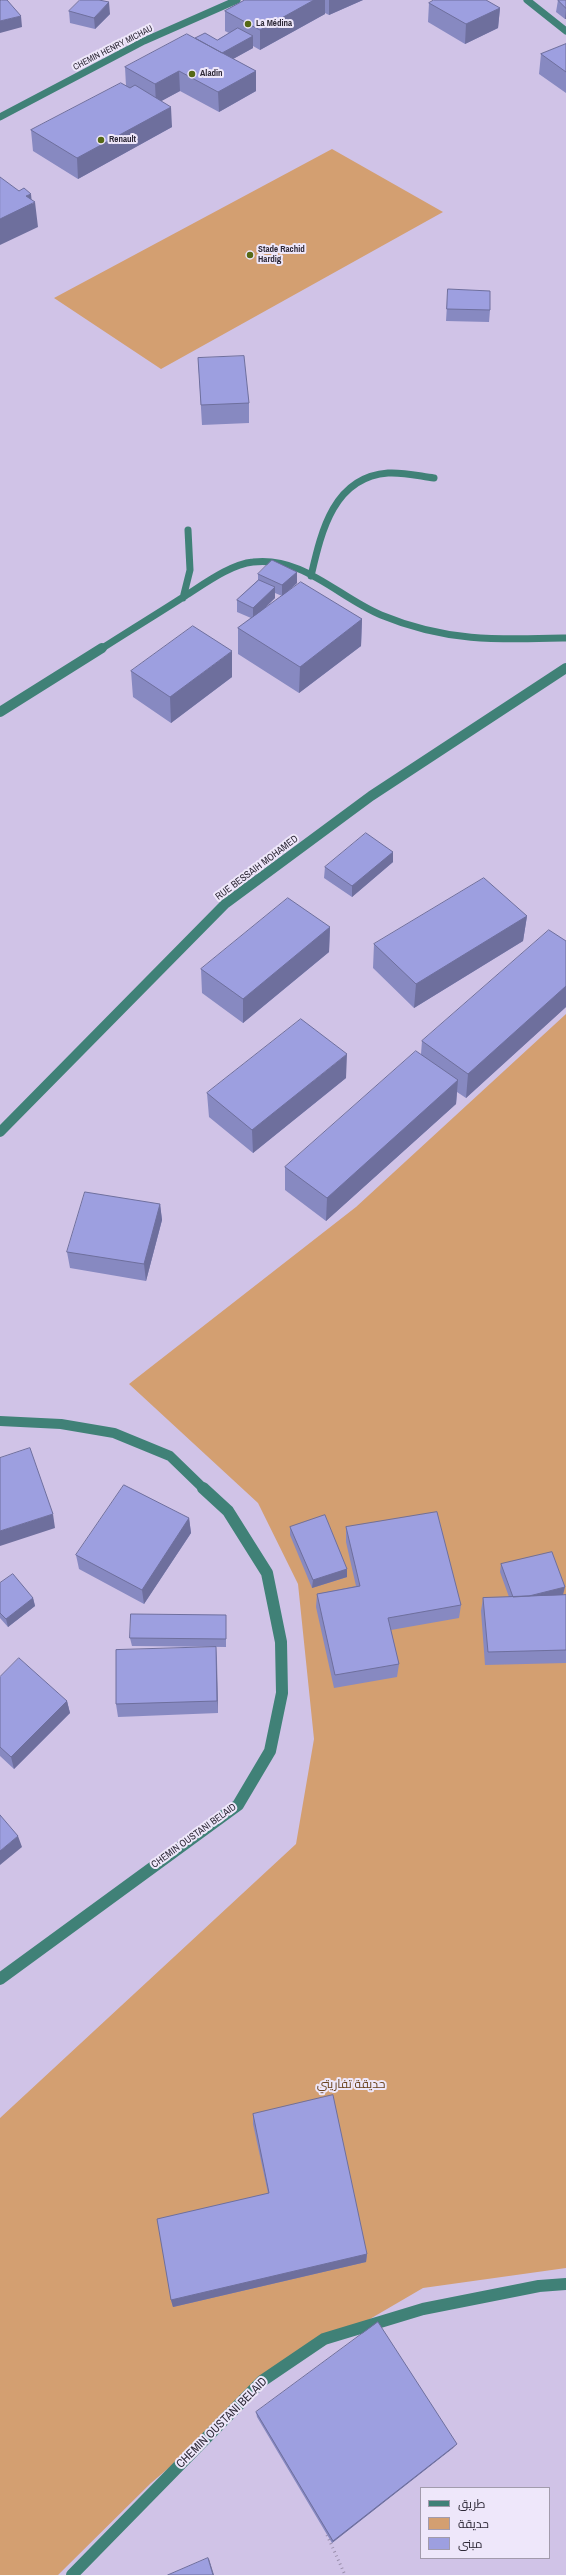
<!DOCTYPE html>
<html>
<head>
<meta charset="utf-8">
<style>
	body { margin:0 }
	#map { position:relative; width:566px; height:2575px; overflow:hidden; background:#d0c3e7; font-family:"Archivo Narrow",Cairo,sans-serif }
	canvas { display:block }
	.legend { position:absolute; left:420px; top:2487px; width:130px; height:72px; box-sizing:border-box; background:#eee7fa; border:1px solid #a29bac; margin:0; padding:5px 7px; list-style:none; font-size:12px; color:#2f2a38 }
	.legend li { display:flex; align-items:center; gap:8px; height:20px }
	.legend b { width:20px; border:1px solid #a29bac }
</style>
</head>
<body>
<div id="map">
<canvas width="566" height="2575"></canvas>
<ul class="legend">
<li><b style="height:5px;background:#408177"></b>طريق</li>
<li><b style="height:11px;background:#d39f71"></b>حديقة</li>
<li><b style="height:11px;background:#9d9fe0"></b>مبنى</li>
</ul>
</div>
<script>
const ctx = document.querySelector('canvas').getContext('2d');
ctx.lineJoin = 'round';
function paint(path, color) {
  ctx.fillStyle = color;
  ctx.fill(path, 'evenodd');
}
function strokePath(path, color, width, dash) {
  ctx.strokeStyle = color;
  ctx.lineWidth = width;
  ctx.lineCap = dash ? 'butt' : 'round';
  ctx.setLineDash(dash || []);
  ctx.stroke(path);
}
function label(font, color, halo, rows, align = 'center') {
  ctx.font = font + ' "Archivo Narrow",Cairo,sans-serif';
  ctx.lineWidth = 4;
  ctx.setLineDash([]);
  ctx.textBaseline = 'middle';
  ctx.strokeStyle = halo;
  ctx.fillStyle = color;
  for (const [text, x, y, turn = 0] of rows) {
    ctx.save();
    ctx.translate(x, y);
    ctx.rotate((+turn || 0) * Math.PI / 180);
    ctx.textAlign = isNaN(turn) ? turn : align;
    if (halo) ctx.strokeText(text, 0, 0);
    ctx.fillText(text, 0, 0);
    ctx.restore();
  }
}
const green = new Path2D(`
	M332,149l111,63 -282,157 -107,-71z
	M566,1014v1254l-143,20 -137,80 -135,115 -93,92h-58v-457l296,-274 18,-105 -16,-155 -40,-81 -129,-119 227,-177z`);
const path = new Path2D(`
	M327,2535l18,40`);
const minorFar2 = new Path2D(`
	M527,0l39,31
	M0,117l144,-76 93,-41
	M311,576c10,-43 22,-99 77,-103 15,-1 31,3 46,5
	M183,598l7,-28 -2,-40
	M101,649c28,-18 56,-35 84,-53 19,-12 46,-32 68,-34 50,-6 85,35 128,53 65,27 117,25 185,23`);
const minorFar1 = new Path2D(`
	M0,712l102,-64
	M0,1132l225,-228 146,-108 195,-128
	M0,1421l61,3 53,9 56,23 34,33`);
const minor = new Path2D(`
	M0,1979l238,-174 32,-54 12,-58 -1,-51 -14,-69 -39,-62 -25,-23
	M72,2575l190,-194 62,-42 99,-30 116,-23 27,-2`);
const wall = new Path2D(`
	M245,0h118l-34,15 -4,-2v1l-65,36 -7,-4v2l-20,11 23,12v20l-37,21 -39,-21 -19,10 11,26 -94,52 -45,-28 -2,-21 95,-44 -1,-19 70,-29 22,2 12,-7 -4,-2v-20z
	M558,0h8v19h-1l-9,-7z
	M429,3l71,5 -2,20 -33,16 -37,-22z
	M69,11l41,3 -15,15 -25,-6z
	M566,44v49l-27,-19 2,-20z
	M448,289l42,21 -1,12 -43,-1z
	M198,358l51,45v20l-47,2z
	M297,572v11l-9,9 74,27 -1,27 -62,47 -61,-39v-26l13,-10 -14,-6v-12l21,-20v-6zM275,593l7,3 -18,13 11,-11z
	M131,671l101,6 -61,46 -38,-26z
	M393,852v10l-41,35 -28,-19 1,-11z
	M527,916l-4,25 -109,67 -41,-40 1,-24z
	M330,927l-1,25 -86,71 -41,-30 -1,-24z
	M566,941v66l-100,91 -9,-6 -1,12 -130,117 -41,-31v-23l136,-113 1,-13z
	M346,1078l-93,75 -44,-36 -2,-24z
	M160,1204l2,16 -16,61 -76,-13 -3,-16z
	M189,1518l2,15 -47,71 -65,-35 -3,-14z
	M290,1527l57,42v8l-35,11 -22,-53z
	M346,1527l115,78 -2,13 -68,12 8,34 -2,13 -63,11 -18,-81 1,-13 39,-8 -10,-44z
	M501,1564l62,31h3v68l-81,2 -4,-54 2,-13 26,-1 -9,-25z
	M0,1583l33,15 2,8 -27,21 -8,-9z
	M226,1615v32l-94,-1 -2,-8z
	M216,1647l2,66 -100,4 -2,-13z
	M0,1677l67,24 3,12 -56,56 -14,-13z
	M253,2114l114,140 -1,8 -193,45 -2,-7 97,-107 -15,-69z
	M256,2412l197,36 -121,95 -75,-126z`);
const shadedWall = new Path2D(`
	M314,0h11v14l-65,36v-20z
	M329,0h34l-34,15z
	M109,2l1,12 -15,15 -1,-11z
	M500,8l-2,20 -33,16 1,-20z
	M566,8v11h-1z
	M21,16l1,11 -22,6v-12z
	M253,36v12l-38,21v-12z
	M179,71l1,20 -24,13 -1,-20z
	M256,71v20l-37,21 -1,-20z
	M171,107l1,20 -94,52 -1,-21z
	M31,194l1,10 3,-2 3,25 -38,18v-26l26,-23z
	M297,572v11l-15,13v-11z
	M275,587v11l-22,21v-11z
	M362,619l-1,27 -62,47 1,-26z
	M232,651v26l-61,46 -1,-26z
	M393,852v10l-41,35v-11z
	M527,916l-4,25 -109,67 2,-24z
	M330,927l-1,25 -86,71v-24z
	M566,986v21l-100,91 2,-24z
	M347,1054l-1,24 -93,75 -1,-23z
	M458,1080l-2,24 -130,117 1,-23z
	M160,1204l2,16 -16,61 -2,-17z
	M53,1514l2,14 -55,18v-15z
	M189,1518l2,15 -47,71 -2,-14z
	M347,1569v8l-35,11 1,-8z
	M565,1587l-2,8 -49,5z
	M33,1598l2,8 -27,21 -2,-8z
	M216,1647l1,13 1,53 -1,-12z
	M67,1701l3,12 -56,56 -3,-12z
	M18,1836l4,11 -22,18v-14z
	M367,2254l-1,8 -193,45 -2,-7z
	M457,2444l-4,4 -121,95 1,-2z
	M208,2558l1,1 5,16h-1z`);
const building = new Path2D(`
	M2,0h5l14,16 -21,5v-20z
	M80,0h19l10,2 -15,16 -25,-7z
	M245,0h69l-54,30 -35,-19z
	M434,0h52l14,8 -34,16 -37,-21z
	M558,0h8v8z
	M238,28l15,8 -31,17 -27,-15 10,-5 12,7z
	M187,34l69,37 -38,21 -39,-21 -24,13 -30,-17z
	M566,44v28l-25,-18z
	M121,83l9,5 5,-3 36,22 -94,51 -46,-28z
	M0,177l19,14 5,-3 7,6 -5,2 9,6 -35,17z
	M448,289l42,2v19l-43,-1z
	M244,356l5,47 -48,2 -3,-47z
	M272,560l25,12 -15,13 -24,-11z
	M259,580l16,7 -22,21 -16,-8z
	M301,582l61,37 -62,48 -62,-39z
	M193,626l39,25 -62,46 -39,-26z
	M366,833l27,19 -41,34 -27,-19z
	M484,878l43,38 -111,68 -42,-40z
	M288,898l42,29 -87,72 -42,-30z
	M549,930l17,11v45l-98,88 -46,-33z
	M301,1019l46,35 -95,76 -45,-37z
	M416,1051l42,29 -131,118 -42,-31z
	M85,1192l75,12 -16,60 -77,-12z
	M30,1448l23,66 -53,17v-73z
	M124,1485l65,33 -47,72 -66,-35z
	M437,1512l24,93 -73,13 11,46 -64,11 -18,-81 43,-8 -14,-59z
	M325,1515l22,54 -34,11 -23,-53z
	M552,1552l13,35 -36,9 -16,1 -12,-33z
	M13,1574l20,24 -27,21 -6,-6v-30z
	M566,1595v55l-78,2 -5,-54z
	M131,1614l95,1v24l-96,-1z
	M216,1647l1,54 -101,3v-54z
	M19,1658l48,43 -56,56 -11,-10v-70z
	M0,1815l18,21 -18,15z
	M333,2095l34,159 -196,46 -14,-81 112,-26 -16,-79z
	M378,2322l79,122 -124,97 -77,-129z
	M208,2558l5,17h-45z`);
const markers = [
	[248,24,4,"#566916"],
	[192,74,4,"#566916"],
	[101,140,4,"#566916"],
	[250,255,4,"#566916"]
];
const farPoinames = [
	["La Médina",256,24],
	["Aladin",200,74],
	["Renault",109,140],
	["Stade Rachid",258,250],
	["Hardig",258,260]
];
const farStreetnames = [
	["CHEMIN HENRY MICHAU",113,48,-27]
];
const streetNames = [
	["RUE BESSAIH MOHAMED",257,868,-37],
	["CHEMIN OUSTANI BELAID",194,1836,-36]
];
const nearParknames = [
	["حديقة تفاريتي",351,2085]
];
const nearStreetnames = [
	["CHEMIN OUSTANI BELAID",222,2423,-45]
];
paint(green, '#d39f71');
strokePath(path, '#9c91ae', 3, [1, 3.5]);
strokePath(minorFar2, '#408177', 7);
strokePath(minorFar1, '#408177', 10);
strokePath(minor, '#408177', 12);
paint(wall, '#8789c1');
paint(shadedWall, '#6e6f9d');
paint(building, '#9d9fe0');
strokePath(building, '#6e6f9d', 1);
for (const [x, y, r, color] of markers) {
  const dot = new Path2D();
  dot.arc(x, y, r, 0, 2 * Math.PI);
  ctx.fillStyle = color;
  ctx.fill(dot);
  strokePath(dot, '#eee7fa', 1.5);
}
label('bold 9px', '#2f2a38', '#eee7fa', farPoinames, 'left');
label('9px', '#2f2a38', '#eee7fa', farStreetnames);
label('10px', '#2f2a38', '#eee7fa', streetNames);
label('12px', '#69421d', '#eee7fa', nearParknames);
label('12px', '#2f2a38', '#eee7fa', nearStreetnames);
</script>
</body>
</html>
